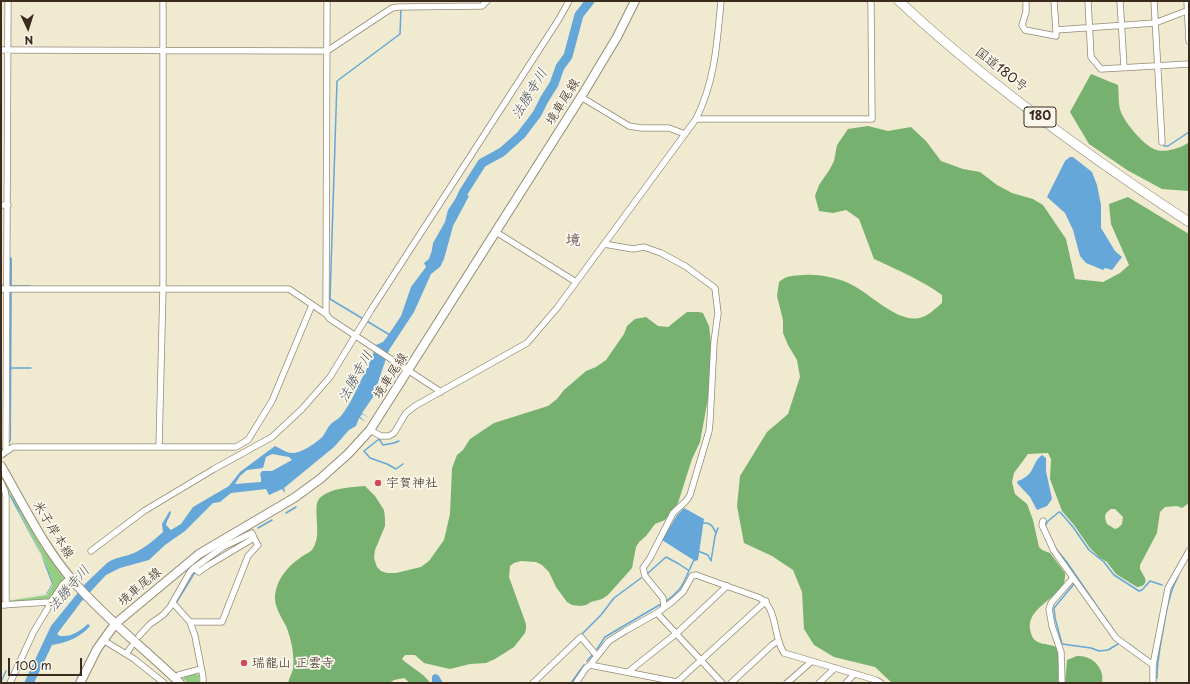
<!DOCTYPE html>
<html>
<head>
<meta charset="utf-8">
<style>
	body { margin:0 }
	#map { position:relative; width:1190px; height:684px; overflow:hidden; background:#efead0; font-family:"Playpen Sans",sans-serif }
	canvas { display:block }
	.frame { position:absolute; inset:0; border:2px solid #3b2a1e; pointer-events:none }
	.north { position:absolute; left:8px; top:8px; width:40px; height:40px; -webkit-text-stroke:3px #fbf7ec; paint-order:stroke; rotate:176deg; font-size:11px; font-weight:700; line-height:16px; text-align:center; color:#3b2a1e }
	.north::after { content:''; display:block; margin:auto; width:14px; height:18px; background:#3b2a1e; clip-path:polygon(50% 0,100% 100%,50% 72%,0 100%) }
	.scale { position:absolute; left:8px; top:658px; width:74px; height:18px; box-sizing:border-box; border:2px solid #3b2a1e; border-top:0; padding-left:5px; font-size:12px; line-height:14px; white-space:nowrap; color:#3b2a1e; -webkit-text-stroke:3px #fbf7ec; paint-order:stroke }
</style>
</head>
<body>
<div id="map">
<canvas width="1190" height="684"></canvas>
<div class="frame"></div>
<div class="north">N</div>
<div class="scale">100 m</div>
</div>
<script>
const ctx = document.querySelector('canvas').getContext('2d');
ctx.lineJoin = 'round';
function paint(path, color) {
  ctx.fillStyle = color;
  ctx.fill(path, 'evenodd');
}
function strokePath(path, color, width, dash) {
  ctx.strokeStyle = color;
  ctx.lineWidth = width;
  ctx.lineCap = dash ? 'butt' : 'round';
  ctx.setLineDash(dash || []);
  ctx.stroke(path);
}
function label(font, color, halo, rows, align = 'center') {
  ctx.font = font + ' "Playpen Sans","Klee One",sans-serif';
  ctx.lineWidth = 3.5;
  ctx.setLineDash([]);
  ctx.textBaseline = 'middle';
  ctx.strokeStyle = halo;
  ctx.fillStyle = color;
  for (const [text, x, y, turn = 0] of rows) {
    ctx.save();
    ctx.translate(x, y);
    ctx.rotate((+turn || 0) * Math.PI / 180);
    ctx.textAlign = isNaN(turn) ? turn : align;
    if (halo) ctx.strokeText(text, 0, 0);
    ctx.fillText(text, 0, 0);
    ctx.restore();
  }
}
const green = new Path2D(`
	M1,477l41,71 23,32 -15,20 -40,3 -3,-2 40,-6 6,-10 -11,-30 -33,-62h-1l-7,-12z
	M193,673l6,2v8h-11l-5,-5z`);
const forest = new Path2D(`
	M1091,74l27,11c1,8 0,20 3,27 4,11 22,32 33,37 9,5 28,-1 35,-7v49l-27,-2 -35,-19 -38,-26 -19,-32z
	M868,126l20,5 23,-4 15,14 15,20 22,8 17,3 17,13 15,8 21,6 10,6 23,34 9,40 28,3 17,-9 9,-8 -18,-41 -2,-20 19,-7 61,37v269l-7,5 -5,-2 -12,1 -5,5 -3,21 -17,32v4l5,9c2,5 -2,9 -8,9l-21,-13 -9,-12 -7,-4 -10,-10 -16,-23 -12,-14 -12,-32 1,-20 -3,-6 -20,1 -14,19 -2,9 3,12 12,10 6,16 6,27 3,3 8,3 15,20c0,3 0,7 -1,10 -7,16 -37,25 -34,46 1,6 3,11 8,13 6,3 13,2 18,5l2,6v30h-166l-17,-16 -41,-10 -20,-12 -10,-16 -2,-37 -9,-22 -21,-14 -28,-13 -7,-37 3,-30 27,-44 21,-18 12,-37 -3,-17 -9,-15 -5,-12v-13l-6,-24 2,-14c8,-7 14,-6 25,-7 17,-1 35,3 50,11 17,9 45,37 65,32 8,-1 16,-9 23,-15v-8c-21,-15 -44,-25 -68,-36l-15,-40 -13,-9 -13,3 -14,-2 -4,-15 4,-11 11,-16 4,-8 3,-16 11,-16zM1111,509h4l8,8 -1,7 -4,4 -3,1 -8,-5c-3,-8 -3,-10 4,-15z
	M687,312h12l4,1 6,13 2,17 -2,50 -9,49 -8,17 -14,44 -13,17 -10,4 -9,12 -7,6 -3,5 -4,21 -24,27 -6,4 -11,3 -5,3 -5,1 -9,-1 -5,-3 -11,-15 -7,-15 -7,-7 -6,-3 -15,-1 -7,2 -4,3 -1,11 17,47v5l-1,4 -11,14 -19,12 -9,4 -16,1 -20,5 -26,-6 -9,-8h-10l-3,4c8,8 23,15 28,24h-20l-6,-5 -10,2 -5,3h-101c1,-5 4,-10 5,-14 2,-13 -2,-31 -7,-43 -5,-10 -12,-19 -11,-31 2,-16 12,-28 25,-37 9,-7 12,-4 16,-17 4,-11 -3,-35 3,-42 10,-11 32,-12 46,-13l10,10 9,14 1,8v8l-10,24 -1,8 3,9 4,4 6,2h9l25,-6 8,-6 15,-21 6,-26 2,-46 5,-13 6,-5 7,-11 24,-16 54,-17 9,-7 7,-9 22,-19 10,-4 10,-7 18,-26 3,-8 8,-7 11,-2 12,9 10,1z
	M1077,656c15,-1 28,12 25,27h-37l2,-23z`);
const water = new Path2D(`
	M1070,157h3l19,15 5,13 4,20v23l14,23 7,6 -10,13 -7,-2 -2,2 -17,-7 -6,-7 -7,-26 -8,-17 -18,-16 18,-36z
	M460,192l9,4 -16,30 -9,33 -4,8 -9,7 -17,38 -25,38 -16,47 -11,16 7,5 -7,-4 -2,3 6,5 -7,-4 -3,8 -7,4 -15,17 -50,41 1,4h-1l-2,-3 -13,6 -3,-6 -35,4 -11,9 -7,1 -28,28 -20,14 -16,15 -29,8 -14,7 -25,27 -24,32 3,2c13,1 19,-5 28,-12l2,2c-9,11 -24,17 -38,19l-18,38h-10l27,-57 34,-42 22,-21c8,-6 18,-6 27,-10 11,-5 20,-13 29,-21l-1,-8 7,-12 2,-1c0,5 -4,8 -5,14l5,5 10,-6 12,-17 36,-21 11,-14 35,-26c5,2 11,7 17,7 8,1 26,-11 31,-17 3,-4 4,-8 7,-11 3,-4 8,-5 11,-9 8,-10 13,-21 18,-32 7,-13 13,-25 17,-39l7,-3 4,-5 14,-21 10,-29 15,-20 -2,-4 5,-4 3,-9 1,-7 12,-21 3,-12zM272,454l17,3 3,3 -20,11h-10l-2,3 1,4v4l-26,2 5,-8 7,-6 16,-2 3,-11z
	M10,257l2,1 -1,183 -10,10v-2l9,-9z
	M1042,455l4,3v13l6,28 -5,7 -10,4 -7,-13 -13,-14 1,-2c3,-1 6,-3 9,-5 7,-5 7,-16 15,-21z
	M8,493c5,4 9,14 12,21 12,23 25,45 33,70l-6,10 -46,7 45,-7 6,-10 -11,-29z
	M684,508l20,11 -6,41 -3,1 -33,-21 15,-25z
	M436,674l3,2 4,7h-11v-6l1,-2z`);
const stream = new Path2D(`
	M1164,146h4l21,-14
	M1,286l1,-1
	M11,286h19
	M390,335l-60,-36 7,-218 63,-47 1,-25
	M11,368h20
	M364,451l6,7 17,6 9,5 7,-5
	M364,451l15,-12 4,6 11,-2 5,-2
	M4,457l6,-5
	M1059,512l-11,9 -3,5 11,23 10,12 48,70
	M1060,512l13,15 16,23 15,12 10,13 25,16 3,-1 8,-9 12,4
	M286,513l10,-6
	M703,523c8,-1 10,4 13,10
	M258,528l14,-8
	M698,551l10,4 3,6 4,-25 3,-8
	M647,574l19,-17 13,7 9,6
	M666,601c20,-14 18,-22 28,-41
	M176,603l19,-31
	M165,617l9,-11
	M582,634l19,-19 13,-17 27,-20
	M1062,644l-7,-26 -1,-10 20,-24
	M1062,644l29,4 8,3 9,-1 10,-6
	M1129,644l19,14
	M565,649l12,-12
	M597,649l8,-12 5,-3 51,-30
	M130,653l3,-4
	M587,661l6,-7
	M1157,678c0,-16 3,-31 6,-47 3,-18 6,-38 15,-54
	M1,682l5,-11
	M571,683l13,-18`);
const river = new Path2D(`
	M458,204l5,-11 19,-30 20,-11 19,-17 16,-21 7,-14 10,-16 6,-17 8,-11 11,-41 11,-14`);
const minor = new Path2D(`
	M1026,1v11l-4,13 3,5 31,6v-6l99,-7 34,-13
	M1054,1l2,29
	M1088,1l3,56 10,12 88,-5
	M1120,1l4,66
	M1154,1l8,141
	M1187,1l2,40
	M1,50l326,1 65,-43 7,-1 83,-1 5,-5
	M581,97l48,29 12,2h28l16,6
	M696,119h176l-1,-117 -1,-1
	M1,205h7
	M496,232l80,50
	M604,244l29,5 11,-2 17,6 24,13 30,22 3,25 -4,29 -4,79 -1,10 -19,64 -4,6 -13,12 -23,45 -7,10 2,8 18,22 1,9
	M1,289h288l37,25 4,5 111,73
	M326,314l1,-313
	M370,430l11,6h8l5,-3 12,-20 9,-7 112,-63 30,-35 139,-189c19,-38 21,-76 25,-118
	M159,447l4,-159v-287
	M6,451l2,-450
	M1,455l12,-8h223l12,-7 24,-39 40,-96
	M1,482l4,9 1,6v108
	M1043,521l-1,4 12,26 62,87 37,27
	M91,551l53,-40 70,-42 58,-32 30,-28 28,-32 41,-67 188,-291 10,-18
	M173,603l17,19h32l26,-66 10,-11 -4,-7
	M1,605l49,-3
	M657,613l65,70
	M190,622l5,14 8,41v6
	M139,636l11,-12 13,-9 7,-8 20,-35 4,-4 29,-21 29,-14 2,5 -47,28 -8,6 -5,-4
	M103,640l31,19 30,24
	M126,654l5,-7
	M590,665l87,17 89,-81
	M628,672l49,-39 50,-47
	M179,675l22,-6
	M10,683l24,-52 14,-23 2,-6 4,-4 9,-14 7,-6
	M533,683l48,-46 16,19
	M576,683l10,-15 4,-3 19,-24 16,-10 32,-18 15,-11 11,-10 9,-16 4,-1 64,23c18,11 13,39 24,55l92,27 5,3
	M731,683l41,-38 6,-4
	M787,683l24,-21
	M819,683l16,-15
	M846,683l8,-9
	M1062,683l-1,-31 -9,-26 -3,-17 2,-6 22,-25
	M1153,683v-18l15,-77 21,-37`);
const secondary = new Path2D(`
	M1,466c23,40 43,82 73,116 32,37 71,67 106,101
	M80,683l17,-34 18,-25 84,-70 95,-56 26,-19 28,-25 22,-24 211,-333 36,-60 18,-36`);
const trunk = new Path2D(`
	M899,1c88,82 189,155 290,221`);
const markers = [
	[378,483,4,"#d1495b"],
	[244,663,4,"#d1495b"]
];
const shields = [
	[1040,117,32]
];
const shieldNames = [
	["180",1040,117]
];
const streetNames = [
	["国道180号",1001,70,38],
	["境車尾線",563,102,-58],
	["境車尾線",391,376,-57],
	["米子岸本線",53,530,58],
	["境車尾線",140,587,-40]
];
const poiNames = [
	["宇賀神社",386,483],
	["瑞龍山 正雲寺",252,663]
];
const waterNames = [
	["法勝寺川",530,94,-59],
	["法勝寺川",356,377,-61],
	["法勝寺川",69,589,-49]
];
const quarterNames = [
	["境",573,241]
];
paint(green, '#94ce82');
paint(forest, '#77b170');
paint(water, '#64a7d8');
strokePath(stream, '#64a7d8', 1.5);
strokePath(river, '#64a7d8', 9);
strokePath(minor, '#958a77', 7);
strokePath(secondary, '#958a77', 10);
strokePath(trunk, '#958a77', 10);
strokePath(minor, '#fff', 5.5);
strokePath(secondary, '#fff', 8);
strokePath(trunk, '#fff', 9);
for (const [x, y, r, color] of markers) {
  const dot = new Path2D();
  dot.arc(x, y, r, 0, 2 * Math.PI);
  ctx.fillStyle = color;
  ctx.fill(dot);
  strokePath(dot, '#fbf7ec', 1.5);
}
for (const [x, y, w] of shields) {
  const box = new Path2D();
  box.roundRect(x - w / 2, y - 10, w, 20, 3);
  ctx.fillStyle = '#fbf7ec';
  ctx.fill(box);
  strokePath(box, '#3b2a1e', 1);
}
label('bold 12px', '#3b2a1e', null, shieldNames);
label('13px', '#3b2a1e', '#fbf7ec', streetNames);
label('13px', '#3b2a1e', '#fbf7ec', poiNames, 'left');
label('italic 14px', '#49565f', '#fbf7ec', waterNames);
label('bold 15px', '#75575e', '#fbf7ec', quarterNames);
</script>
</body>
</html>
